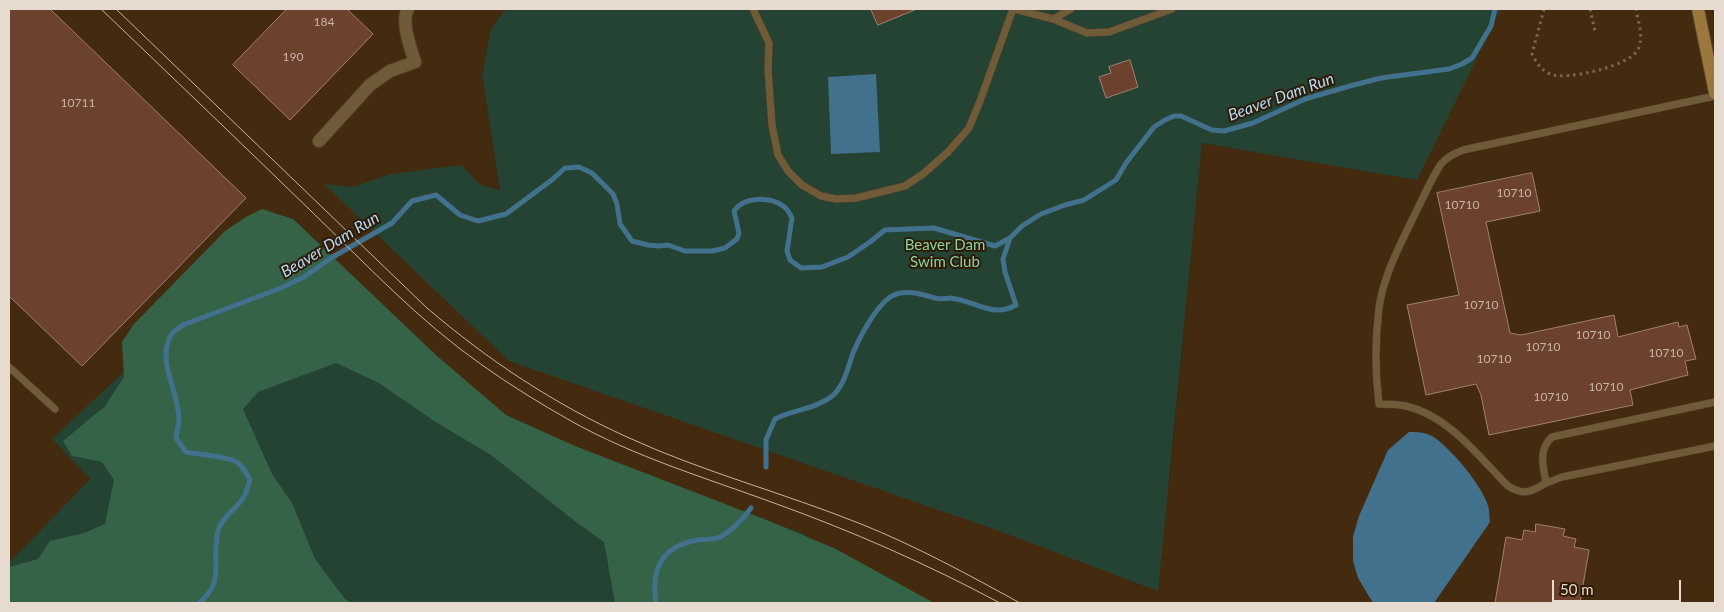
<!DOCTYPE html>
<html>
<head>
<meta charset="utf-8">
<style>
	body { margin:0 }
	#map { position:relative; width:1724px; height:612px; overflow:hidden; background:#38240f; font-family:Lato,sans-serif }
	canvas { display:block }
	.frame { position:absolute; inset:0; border:10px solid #e7dace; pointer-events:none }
	.scale { position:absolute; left:1552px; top:580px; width:129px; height:22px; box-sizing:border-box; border:2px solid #e7dace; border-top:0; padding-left:6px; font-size:15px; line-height:18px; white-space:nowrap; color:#e7dace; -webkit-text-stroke:4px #2e1a06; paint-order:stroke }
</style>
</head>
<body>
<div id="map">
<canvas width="1724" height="612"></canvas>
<div class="frame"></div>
<div class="scale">50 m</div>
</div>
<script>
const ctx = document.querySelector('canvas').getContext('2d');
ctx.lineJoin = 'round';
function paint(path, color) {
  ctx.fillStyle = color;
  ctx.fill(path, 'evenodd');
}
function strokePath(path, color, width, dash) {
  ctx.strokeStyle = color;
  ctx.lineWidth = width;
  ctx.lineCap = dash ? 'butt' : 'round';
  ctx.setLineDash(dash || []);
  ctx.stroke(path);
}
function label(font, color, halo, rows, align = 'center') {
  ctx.font = font + ' Lato,sans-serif';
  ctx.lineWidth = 4;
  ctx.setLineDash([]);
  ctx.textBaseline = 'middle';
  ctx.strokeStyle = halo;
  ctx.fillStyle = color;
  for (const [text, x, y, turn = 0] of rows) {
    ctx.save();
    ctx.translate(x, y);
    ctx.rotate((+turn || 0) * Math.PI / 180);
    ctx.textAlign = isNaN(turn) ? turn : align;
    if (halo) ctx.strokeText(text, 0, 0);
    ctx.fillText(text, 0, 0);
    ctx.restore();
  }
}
const built = new Path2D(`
	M9,9h497l-15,20 -9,46 18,115 -19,-5 -20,-20 -71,9 -38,13 -27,-2 844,302 33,-344 100,17 164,-81 35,-70h214v594h-912l-751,-164 38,40 -81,84z`);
const green = new Path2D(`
	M506,9h995l-84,171 -215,-37 -44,448 -156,-59 -493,-171 -185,-177 28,3 38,-13 71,-9 20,20 19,5 -18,-115 9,-46z
	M286,220l228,213 291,101 -2,69h-794v-40l81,-84 -38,-40z`);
const forest = new Path2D(`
	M262,209l31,10 144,137 69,59 69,31 189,73 72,30 98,54h-319l-11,-61 -24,-17 -89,-70 -57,-34 -55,-38 -43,-20 -78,29 -15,17 29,65 20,29 23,56 30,40 6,4h-342v-36l29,-8 12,-18 34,-8 21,-9 9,-44 -12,-18 -30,-6 -9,-15 42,-35 19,-29 -2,-35 12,-18 91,-93 21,-14z`);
const water = new Path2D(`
	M876,74l4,78 -49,2 -3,-77z
	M1409,432c7,0 16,0 23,4 18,11 50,49 56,70 2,5 1,11 2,16l-56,81h-61l-15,-25 -5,-17v-24l6,-21 29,-66z`);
const stream = new Path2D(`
	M766,467v-27l9,-21c17,-9 40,-10 56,-22 13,-10 17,-30 22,-44 7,-17 25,-51 41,-58 12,-6 30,0 41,3 6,2 10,0 15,0 25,2 42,21 66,7l-11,-33 -2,-13 7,-21
	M199,603c29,-23 10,-47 20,-75 5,-13 20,-21 26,-33 2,-5 3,-10 5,-15 -3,-5 -7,-14 -12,-17 -9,-7 -39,-8 -52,-11l-10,-14c1,-6 3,-13 3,-19 0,-28 -23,-58 -8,-84 2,-4 8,-7 12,-10l98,-37 23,-11 27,-19 61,-35 20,-22 24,-6 24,20 18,6 28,-7 47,-35 12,-11 14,-1 13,6 21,21 4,10 3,20 12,17 16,4 11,1 9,-1 17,6h27l13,-3 12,-9 2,-6 -5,-22c9,-14 35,-15 49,-5 4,2 7,8 9,12l-5,33 3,9 11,8 21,-1 26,-10 22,-15 15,-12 49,-2 61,18 15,-8 12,-12 19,-12 24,-9 19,-5 32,-20 10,-17 17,-22 11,-14 11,-7 9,-4h7l31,14 12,1 29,-8 52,-24 45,-13 31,-8 68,-9 13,-5 10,-6 19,-32 4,-17
	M656,603c-5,-34 5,-56 41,-63 7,-1 17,0 23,-3 13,-7 23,-18 31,-29`);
const building = new Path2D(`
	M9,9h41l196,189 -164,168 -73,-70z
	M287,9h60l26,25 -83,86 -57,-55z
	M871,9h46l-39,16z
	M1130,60l8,27 -32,11 -7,-21 12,-4 -2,-6z
	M1532,173l8,38 -54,11 24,111 11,2 93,-20 4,22 60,-15 1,5 8,-2 9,34 -11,2 3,14 -58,15 3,15 -144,30 -8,-40 -5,-11 -50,11 -19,-90 52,-10 -22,-102z
	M1536,524l29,5 -2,7 13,3 -2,8 15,3 -9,53h-85l11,-66 16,3 2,-10 11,2z`);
const path = new Path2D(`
	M1544,9l-12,45c4,8 9,16 18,20 16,7 78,-8 87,-23 8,-12 1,-29 -1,-42
	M1590,9l5,22`);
const lane = new Path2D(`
	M753,9l16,34 -1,26 4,56 6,30 10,16 14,14 19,11 15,3 20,-1 49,-12 18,-12 25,-22 21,-24 11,-27 33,-92
	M1014,9l39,10 34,14 22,-1 63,-23
	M1053,19l18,-10
	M1715,96l-252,54c-8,3 -16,7 -22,14 -10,15 -17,32 -25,48 -14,29 -33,64 -37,96 -4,32 -4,64 0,96 8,0 18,0 27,2 43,10 72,50 102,80 16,10 23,6 38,-3 -3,-17 -8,-33 6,-46l163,-35
	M9,367l46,42
	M1546,483l16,-6 153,-31`);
const street = new Path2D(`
	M319,141l51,-56 20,-14 25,-9c-4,-13 -15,-41 -7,-53`);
const secondary = new Path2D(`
	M1698,9l17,84`);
const tram = new Path2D(`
	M101,9c70,67 140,134 210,202 55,53 108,110 171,154 28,20 59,39 89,56 64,36 135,57 203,82 78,28 153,61 226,100
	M116,9l311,299c61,52 127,96 200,129 76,35 157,56 234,87 55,22 108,51 159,79`);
const numberNames = [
	["184",324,22],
	["190",293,57],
	["10711",78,103],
	["10710",1514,193],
	["10710",1462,205],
	["10710",1481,305],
	["10710",1593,335],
	["10710",1543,347],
	["10710",1666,353],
	["10710",1494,359],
	["10710",1606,387],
	["10710",1551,397]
];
const parkNames = [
	["Beaver Dam",945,245],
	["Swim Club",945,262]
];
const waterNames = [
	["Beaver Dam Run",1281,97,-20],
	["Beaver Dam Run",330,245,-31]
];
paint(built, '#442b0f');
paint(green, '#254332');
paint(forest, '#346348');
paint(water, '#41718c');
strokePath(stream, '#41718c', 5);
paint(building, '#6c412d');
strokePath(building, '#a08072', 1);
strokePath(lane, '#54412e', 8);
strokePath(street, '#54412e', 14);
strokePath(secondary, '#54412e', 14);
strokePath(path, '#776654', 3, [2.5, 4]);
strokePath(lane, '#705b38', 7);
strokePath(street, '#705b38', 12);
strokePath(secondary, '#99773d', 12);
strokePath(tram, '#c2b4a6', 1);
label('12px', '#c8b4a6', null, numberNames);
label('15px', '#89d3a6', '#2e1a06', parkNames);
label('italic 16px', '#b1ddf8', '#2e1a06', waterNames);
</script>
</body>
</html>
